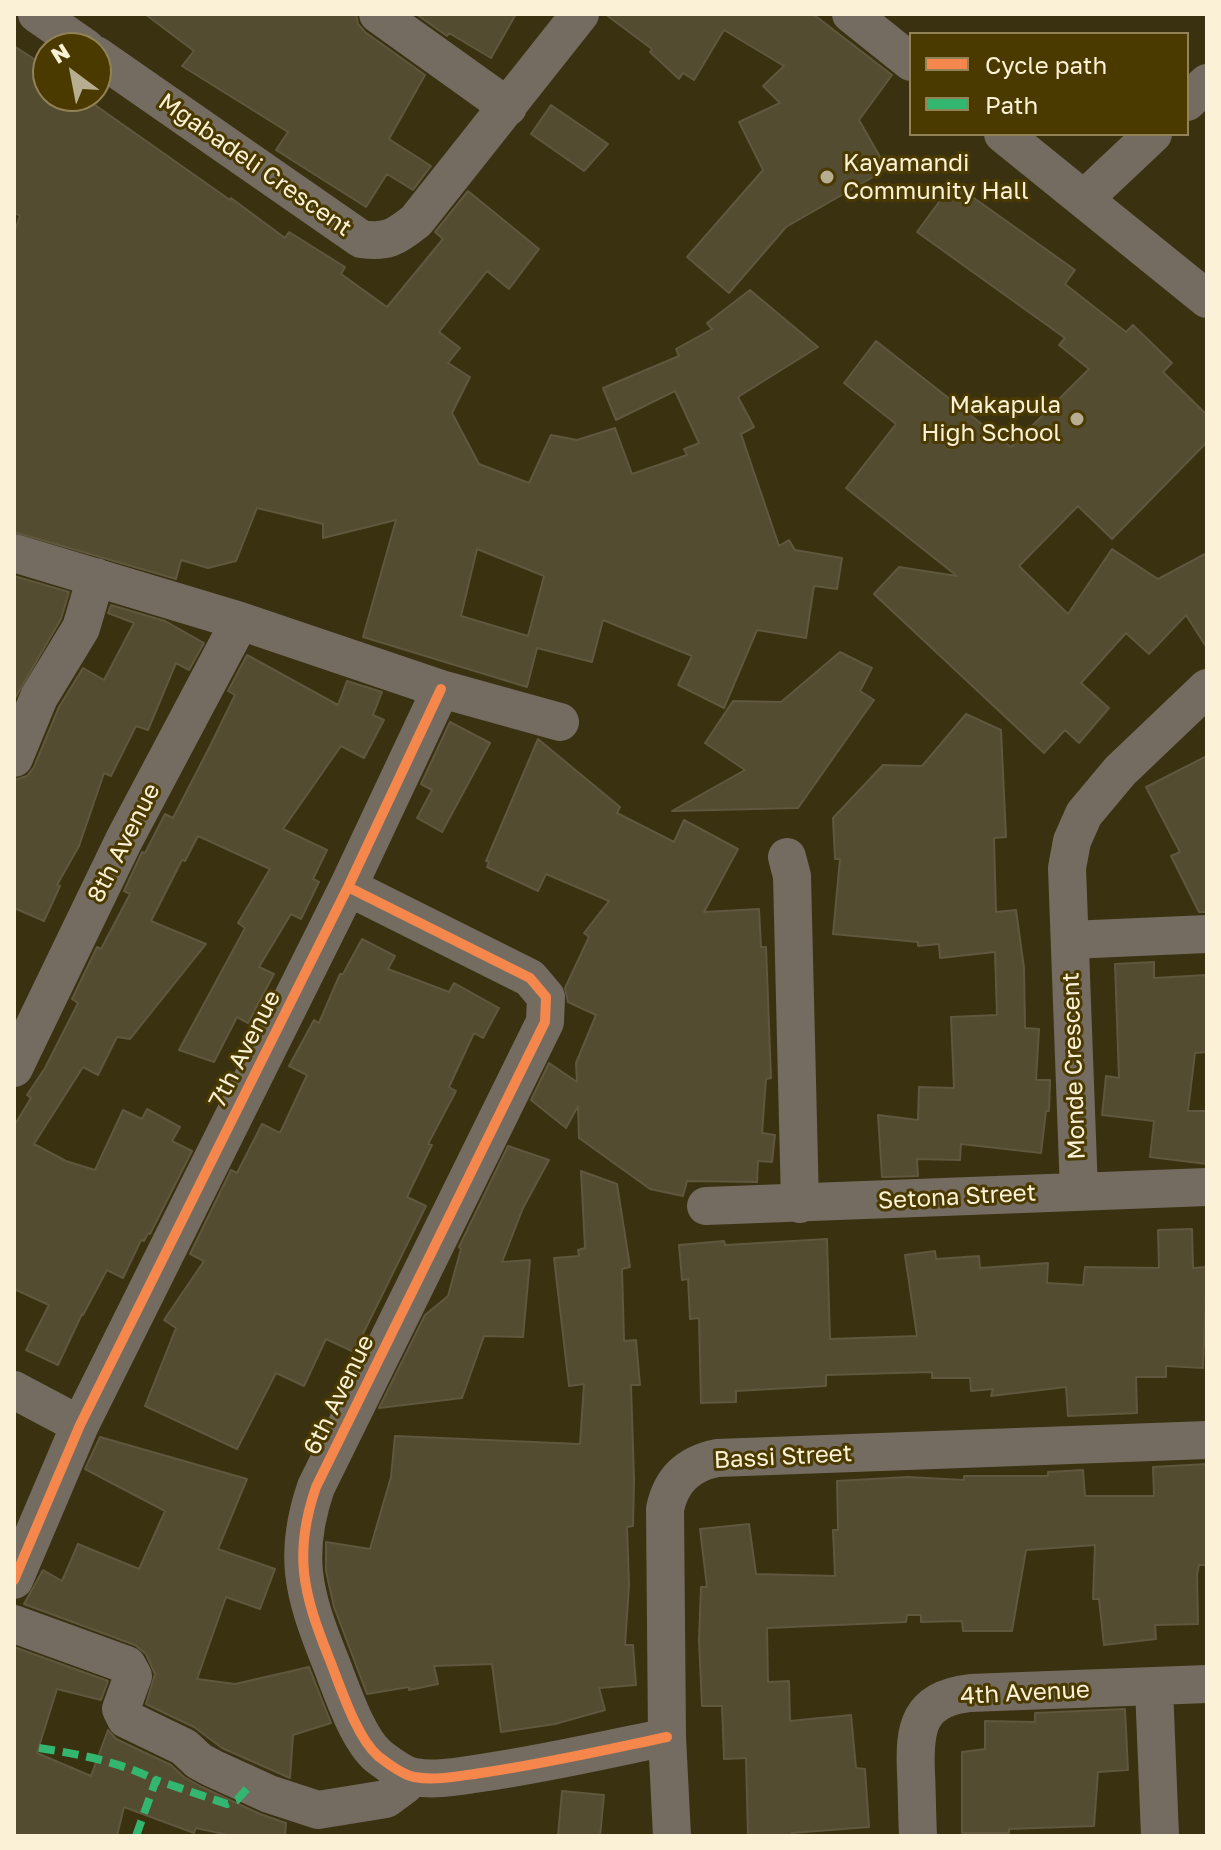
<!DOCTYPE html>
<html>
<head>
<meta charset="utf-8">
<style>
	body { margin:0 }
	#map { position:relative; width:1221px; height:1850px; overflow:hidden; background:#3a3111; font-family:"Golos Text",sans-serif }
	canvas { display:block }
	.frame { position:absolute; inset:0; border:16px solid #fbf1d6; pointer-events:none }
	.legend { position:absolute; left:909px; top:32px; width:280px; height:104px; box-sizing:border-box; background:#4b3a00; border:2px solid #918356; margin:0; padding:10px 14px; list-style:none; font-size:24px; color:#fbf1d6 }
	.legend li { display:flex; align-items:center; gap:16px; height:40px }
	.legend b { width:40px; border:2px solid #918356 }
	.north { position:absolute; left:32px; top:32px; width:80px; height:80px; box-sizing:border-box; background:#4b3a00; border:2px solid #918356; border-radius:50%; rotate:328deg; font-size:22px; font-weight:700; line-height:32px; text-align:center; color:#fbf1d6 }
	.north::after { content:''; display:block; margin:auto; width:28px; height:36px; background:#b7ae91; clip-path:polygon(50% 0,100% 100%,50% 72%,0 100%) }
</style>
</head>
<body>
<div id="map">
<canvas width="1221" height="1850"></canvas>
<div class="frame"></div>
<ul class="legend">
<li><b style="height:10px;background:#f5874c"></b>Cycle path</li>
<li><b style="height:10px;background:#33b770"></b>Path</li>
</ul>
<div class="north">N</div>
</div>
<script>
const ctx = document.querySelector('canvas').getContext('2d');
ctx.lineJoin = 'round';
function paint(path, color) {
  ctx.fillStyle = color;
  ctx.fill(path, 'evenodd');
}
function strokePath(path, color, width, dash) {
  ctx.strokeStyle = color;
  ctx.lineWidth = width;
  ctx.lineCap = dash ? 'butt' : 'round';
  ctx.setLineDash(dash || []);
  ctx.stroke(path);
}
function label(font, color, halo, rows, align = 'center') {
  ctx.font = font + ' "Golos Text",sans-serif';
  ctx.lineWidth = 6;
  ctx.setLineDash([]);
  ctx.textBaseline = 'middle';
  ctx.strokeStyle = halo;
  ctx.fillStyle = color;
  for (const [text, x, y, turn = 0] of rows) {
    ctx.save();
    ctx.translate(x, y);
    ctx.rotate((+turn || 0) * Math.PI / 180);
    ctx.textAlign = isNaN(turn) ? turn : align;
    if (halo) ctx.strokeText(text, 0, 0);
    ctx.fillText(text, 0, 0);
    ctx.restore();
  }
}
const building = new Path2D(`
	M145,14h211l2,10 7,8 60,43 -36,64 42,27 -18,24 -26,-16 -21,33 -90,-57 12,-18 -106,-66 12,-15z
	M416,14h100l-25,44 -42,-25 -2,3z
	M605,14h208l79,61 -33,45 28,49 -101,58 -57,66 -42,-36 76,-87 -24,-48 41,-19 -17,-17 21,-20 -60,-36 -30,50 -11,-7 -4,6 -29,-27 2,-3z
	M14,46l34,22v28h43l7,5 -3,4 135,95 1,-2 54,40 4,-6 56,35 -4,7 46,33 56,-68 -8,-7 33,-41 71,58 -30,40 -22,-18 -48,61 21,16 -12,15 22,14 -18,36 27,51 50,19 22,-48 26,5 38,-12 17,46 55,-19 -3,-6 15,-6 -24,-52 -59,29 -13,-32 76,-32 -3,-7 36,-20 -5,-6 43,-33 68,57 -80,50 16,30 -13,7 38,112 10,-6 6,10 47,8 -5,31 -23,-3 -8,52 -49,-8 -33,78 -46,-23 14,-29 -89,-36 -11,42 -55,-14 -10,39 -164,-50 33,-117 -73,18v-14l-66,-16 -21,53 -28,7 -27,-8 -5,19 -162,-47v-299l6,-17 -6,-4zM477,549l67,27 -16,60 -67,-20z
	M551,105l57,39 -24,27 -53,-37z
	M953,183l122,87 -10,14 61,48 7,-7 39,38 -9,9 44,43v27l-95,97 -34,-33 -59,60 49,48 44,-65 46,30 49,-26v95l-21,-33 -37,39 -23,-21 -45,50 28,25 -30,35 -14,-13 -21,23 -170,-159 25,-27 58,9 -111,-88 50,-64 -52,-41 32,-42 135,106 78,-78 -30,-24 6,-7 -148,-106z
	M14,576l55,16 -8,27 -47,81z
	M111,605l54,16 39,22 -15,27 -13,-7 -28,67 -12,-4 -25,50 -7,-3 -25,73 -22,39 3,1 -16,35 -30,-13v-128l13,-4 7,-9 25,-60 24,-39 21,12 30,-57 -26,-10z
	M840,652l32,16 -12,23 14,9 -76,108 -126,3 73,-41 -40,-27 28,-42 48,1z
	M247,655l91,50 9,-24 35,11 -9,23 11,5 -20,38 -23,-12 -58,83 44,21 -14,29 6,3 -18,37 -10,-5 -32,53 15,7 -26,49 -11,-6 -23,45 -35,-12 66,-122 -7,-5 32,-54 -72,-33 -13,25 -3,-1 -31,61 55,23 -76,95 -13,-2 -19,38 -15,-8 -49,77 32,17 29,9 28,-60 19,9 5,-10 33,18 -8,14 20,10 -42,83 -2,-1 -4,8 -3,-1 -18,38 -16,-8 -24,45 -1,-1 -24,51 -32,-15 23,-45 -35,-16v-163l17,-28 -4,-3 18,-27 33,-65 -6,-4 25,-52 4,2 29,-55 -6,-3 18,-39 3,1 20,-39 8,4 37,-72 25,-51 -7,-4z
	M966,714l35,16 5,107 -12,1 2,74 20,-2 8,58 1,60 14,1 -3,51h14l-1,31h-3l-5,42 -80,-9 -1,16 -43,-1 1,17 -36,1 -4,-62 40,5 1,-33 35,1 -3,-71 46,-2 -2,-63 -55,6 -1,-14 -21,2v-4l-85,-8 7,-75h-5l-2,-41 50,-53 39,1z
	M450,722l40,21 -48,89 -25,-14 15,-28 -11,-6z
	M538,739l82,68 -3,6 57,29 10,-22 54,29 -34,63 55,-3 2,38h5l5,131 -5,1 -4,54 13,2 -3,27 -14,-1 -1,21 -70,-1 -4,15 -33,-7 -71,-51 -1,-32 -12,22 -35,-28 18,-37 28,19 -1,-19 20,-48 -28,-13 -3,-14 24,-51 -5,-4 25,-32 -63,-27 -8,17 -51,-24 2,-5 -3,-1z
	M1207,756v156h-8l-28,-56 9,-4 -34,-65z
	M362,939l33,17 -7,13 61,23 5,-9 45,25 -16,30 -9,-5 -25,54 7,4 -28,53 4,1 -25,52 19,9 -72,146 -28,-13 -22,47 -28,-13 -39,76 -92,-43 31,-78 -12,-8 40,-59 -14,-7 41,-84 6,3 25,-49 18,9 27,-58 -18,-9 25,-46 5,3 21,-49h3z
	M1154,962v16l53,-3v77l-12,1 -7,58h19v53l-57,-7 4,-36 -52,-6 4,-39 13,2 -4,-114z
	M508,1146l41,14 -26,48 -21,54 28,-2 -7,77 -39,-1 -22,62 -83,10 46,-93 23,-19 13,-47 -2,-2z
	M581,1171l36,13 13,83 -8,2 2,72 12,-1 4,45h-9l3,95 -1,46 -6,1 2,58 -4,60h8l3,40 -37,3 6,22 -50,14 -54,8 -9,-68 -58,2 4,18 -29,6v-3l-42,7 -33,-87 -8,-36v-29l44,7 21,-72 4,-41 185,8 4,-60 -15,2 -15,-128 25,-2 -1,-6 7,-2z
	M1192,1229l1,39 14,-1 -4,101 -37,-2v11h-30l1,36 -69,3 -2,-29 -75,9 2,-7 -22,2 -1,-13h-38v-6l-106,3v11l-90,5v11l-35,1 -2,-85 -9,1 -2,-40 -6,1 -3,-35 45,-4 1,4 102,-6 3,100 87,-3 -12,-81 30,-4 1,8 43,-3 1,12 68,-5 -1,20 36,2 2,-18 74,1 -1,-38z
	M100,1437l147,42 -29,70 57,20 -15,40 -34,-12 -29,82 38,5 74,-17 22,56 -38,12 -3,43 -68,-30 -28,-21 -48,-23 9,-30 -9,-20 -11,-9 -111,-41 19,-34 19,11 16,-37 61,25 26,-58 -80,-42z
	M1207,1464v101h-8l-2,10 1,49 -43,1 1,14 -52,6 -5,-46h-6l2,-54 -69,5 -14,81h-49l-1,-10 -41,1v-7h-14l-1,7 -139,6 1,54 21,-1 1,40 61,-6 5,53 9,1 4,58 -77,6v3h-44l-2,-78 -22,1 -2,-53h-20l-3,-66 2,-53h6l-7,-58 49,-5 7,50 79,2 -2,-46h5l-1,-49 71,-4 56,3v-4h84v-4l35,-2 2,26h69l-1,-29z
	M14,1647l94,34 -7,19 -44,-11 -20,64 54,23 17,-46 8,9 55,26 13,12 18,10 58,27 26,9 -1,13h-52l-37,-8 -2,5 -70,-26 -7,29h-103z
	M1125,1709l3,61 -30,2 -4,54 -85,3v4h-47v-81l23,-3v-28l50,1v-9z
	M562,1791l42,4 -4,41h-42z`);
const minor = new Path2D(`
	M37,14l49,34
	M378,14l130,93
	M851,14l60,48
	M96,55l265,184c26,4 35,-2 55,-18l164,-207
	M1187,102l20,-19
	M1003,134l204,165
	M1084,199l69,-65
	M14,553l226,68 201,68 119,33
	M14,758l25,-61 42,-69 15,-51
	M787,857l5,19 8,328
	M348,887l182,91 16,19 -1,25 -229,465c-23,67 -13,106 13,171 11,27 27,79 49,98 9,7 25,19 36,21 22,4 45,-1 67,-4 63,-9 124,-23 186,-36
	M1070,940l137,-6
	M14,1068l110,-228 116,-219
	M1079,1192l-12,-324 5,-27 12,-27 36,-43 87,-83
	M706,1206l501,-19
	M14,1390l66,35
	M14,1580l66,-155 268,-538 93,-198
	M14,1624l113,41 6,11 -12,33 5,10 58,28 15,14 13,7 57,26 49,16 68,-11 19,-14 4,-8
	M1154,1687l6,149
	M672,1836l-5,-99 -2,-228c6,-29 23,-45 52,-51l490,-18
	M918,1836c-1,-21 -1,-42 -2,-63 -2,-45 2,-74 54,-80l237,-9`);
const quiet = new Path2D(`
	M39,1748c40,6 81,14 117,32
	M136,1836l20,-56 71,24 10,-4 13,-15`);
const cycleway = new Path2D(`
	M348,887l182,91 16,19 -1,25 -229,465c-23,67 -13,106 13,171 11,27 27,79 49,98 9,7 25,19 36,21 22,4 45,-1 67,-4 63,-9 124,-23 186,-36
	M14,1580l66,-155 268,-538 93,-198`);
const markers = [
	[827,177,8,"#b7ae91"],
	[1077,419,8,"#b7ae91"]
];
const poiNames = [
	["Kayamandi",843,163],
	["Community Hall",843,191],
	["Makapula",1061,405,"right"],
	["High School",1061,433,"right"]
];
const streetNames = [
	["Mgabadeli Crescent",255,165,35],
	["8th Avenue",124,843,-63],
	["7th Avenue",245,1049,-63],
	["Monde Crescent",1074,1066,-92],
	["Setona Street",957,1197,-3],
	["6th Avenue",339,1395,-64],
	["Bassi Street",783,1457,-3],
	["4th Avenue",1025,1693,-3]
];
paint(building, '#544c30');
strokePath(building, '#5f573e', 2);
strokePath(minor, '#746c61', 38);
strokePath(quiet, '#33b770', 8, [16, 8]);
strokePath(cycleway, '#f5874c', 10);
for (const [x, y, r, color] of markers) {
  const dot = new Path2D();
  dot.arc(x, y, r, 0, 2 * Math.PI);
  ctx.fillStyle = color;
  ctx.fill(dot);
  strokePath(dot, '#4b3a00', 3);
}
label('24px', '#fbf1d6', '#4b3a00', poiNames, 'left');
label('24px', '#fbf1d6', '#4b3a00', streetNames);
</script>
</body>
</html>
